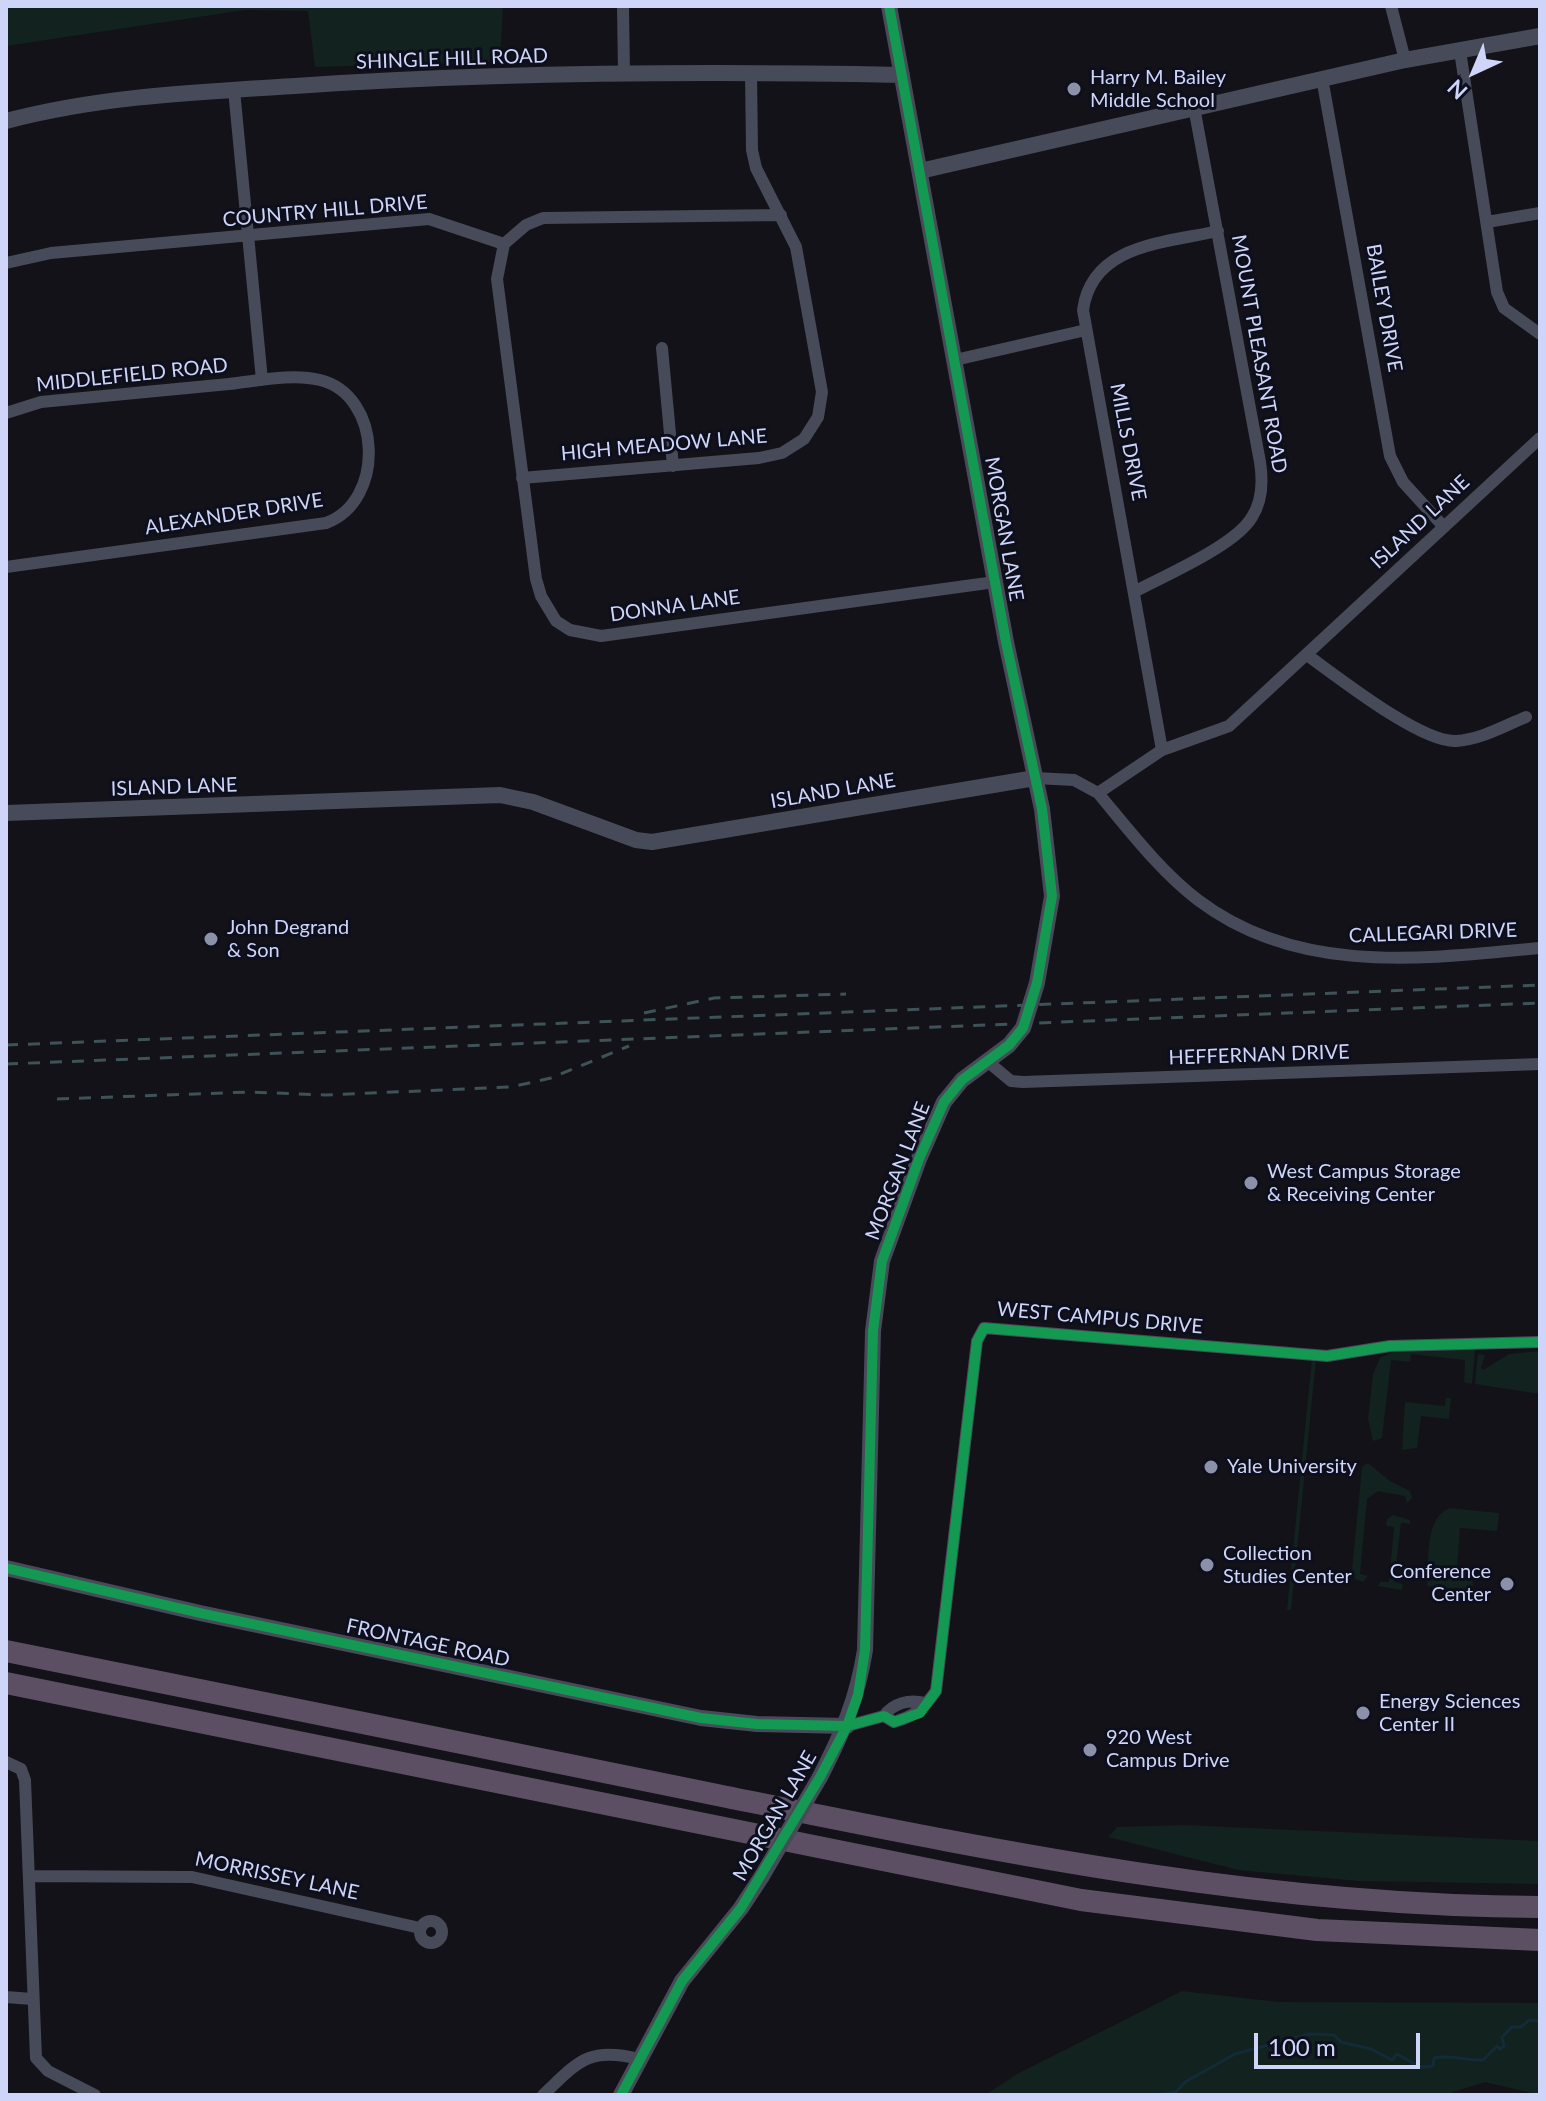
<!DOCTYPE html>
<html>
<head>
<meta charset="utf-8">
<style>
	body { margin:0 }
	#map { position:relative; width:1546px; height:2101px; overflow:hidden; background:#121218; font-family:Lato,sans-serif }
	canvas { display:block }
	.frame { position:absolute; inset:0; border:8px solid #ced5f9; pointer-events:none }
	.north { position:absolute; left:1434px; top:32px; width:80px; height:80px; -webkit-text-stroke:6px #0e0f1c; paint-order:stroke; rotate:224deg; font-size:22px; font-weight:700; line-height:32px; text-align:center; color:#ced5f9 }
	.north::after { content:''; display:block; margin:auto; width:28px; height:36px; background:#ced5f9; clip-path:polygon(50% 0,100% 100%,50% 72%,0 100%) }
	.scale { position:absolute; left:1254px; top:2033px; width:166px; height:36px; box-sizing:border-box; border:4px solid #ced5f9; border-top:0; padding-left:10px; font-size:24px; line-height:28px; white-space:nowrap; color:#ced5f9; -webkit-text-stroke:6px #0e0f1c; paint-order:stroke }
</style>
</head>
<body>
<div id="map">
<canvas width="1546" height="2101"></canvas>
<div class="frame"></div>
<div class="north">N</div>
<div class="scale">100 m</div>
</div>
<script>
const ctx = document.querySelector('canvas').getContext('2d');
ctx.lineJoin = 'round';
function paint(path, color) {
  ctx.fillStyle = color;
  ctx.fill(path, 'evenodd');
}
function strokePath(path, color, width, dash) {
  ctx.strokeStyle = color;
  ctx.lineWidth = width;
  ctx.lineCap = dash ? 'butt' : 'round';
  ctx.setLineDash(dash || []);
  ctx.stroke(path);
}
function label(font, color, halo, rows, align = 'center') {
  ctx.font = font + ' Lato,sans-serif';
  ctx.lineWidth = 6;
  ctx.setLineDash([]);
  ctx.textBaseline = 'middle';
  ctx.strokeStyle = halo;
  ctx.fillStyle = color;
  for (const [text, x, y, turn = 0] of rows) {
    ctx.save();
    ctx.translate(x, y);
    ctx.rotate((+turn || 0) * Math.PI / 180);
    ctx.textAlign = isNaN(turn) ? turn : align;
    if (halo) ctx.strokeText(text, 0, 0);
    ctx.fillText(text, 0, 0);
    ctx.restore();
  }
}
const green = new Path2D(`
	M6,6h497l-3,56 -185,5 -7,-56 -63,-1 -239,36z
	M1313,1348l3,11 -25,251h-4z
	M1475,1349l-3,35 -8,-2 1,-22 -54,-6 -1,8 -19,-2 -9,78 -9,3 -5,-22 5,-45 7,-16 14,-7z
	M1540,1351v43l-65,-10 3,-30 7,1 -4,13 2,2 26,-16z
	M1446,1398h5l-2,21 -28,-3 -4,32 -15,2 3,-48 40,4z
	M1368,1463l22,18 20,10 2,7 -5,5 -2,-7 -27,-5 -11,8 -7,75 8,2 -5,6 -8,-3 -3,-9 10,-103z
	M1450,1508l49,5 -2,18 -37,-3 -3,40 15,2 1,20 -46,-4c2,-23 -3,-69 23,-78z
	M1393,1515l17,5v4l-9,-1 -7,59 9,2 -1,6 -24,-4 2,-4h9l5,-55 -8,-1 1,-7z
	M1184,1825l356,16v43l-181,-3 -121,-11 -130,-33 9,-10z
	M1182,1991l97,11 261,1v92l-55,-13 -41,13h-459l32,-21z`);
const stream = new Path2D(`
	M1159,2095l17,-3 9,-10 50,-28 74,-20 25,1 7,7 30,7 21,11 5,-6 23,13 13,-1 1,-8c17,-4 31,3 49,2l14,-14 3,3 4,-3 -2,-9 10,-10h9l8,-7 11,1`);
const minor = new Path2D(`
	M623,6l1,68
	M1391,6l14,54
	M1460,51l37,241 7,16 36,26
	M1322,78l68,378 13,26 41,45
	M234,90l28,290
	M1487,222l53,-9
	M504,244l-7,35 39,300 5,17 15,25 14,9 31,6 394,-54
	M6,263l45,-10 378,-34 75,25 22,-19 17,-7 238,-3
	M662,348l11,118
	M955,360l131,-30
	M6,413l35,-11c63,-6 125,-12 188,-18 28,-3 63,-11 91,-4 62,15 66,121 6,143l-320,44
	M522,478l237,-20 23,-5 22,-14 14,-22 4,-25 -26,-145 -40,-79 -4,-18 -1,-78
	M1136,591c30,-16 100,-46 116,-74 11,-17 11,-36 8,-55l-66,-355
	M1307,655c31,22 114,88 149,86 24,-1 48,-15 70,-24
	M1162,750l-79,-440c9,-66 82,-67 135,-79
	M1035,778l39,2 24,13 64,-43 67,-24 311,-288
	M1098,793c31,37 62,78 100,107 100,76 225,59 342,48
	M987,1061l24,20 12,1 517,-18
	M884,1716c9,-13 25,-17 41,-13
	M847,1726l37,-10 10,6c21,-6 30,-14 42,-31l41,-350 7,-13 343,28 63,-10 150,-4
	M6,1762l15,7 4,11 11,278 12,13 47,24
	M29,1876l163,1 228,51
	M420 1932a11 11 0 1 1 22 0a11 11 0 1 1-22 0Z
	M6,1997l26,2
	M543,2095c35,-33 45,-49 96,-36`);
const tertiary = new Path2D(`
	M6,121c95,-25 191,-29 289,-35 202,-14 405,-15 607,-11
	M920,171l485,-111 135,-24
	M6,813l494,-18 33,7 103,38 16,2 383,-64
	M6,1568l194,45 501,105 56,6 90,2
	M820,1777c23,-45 37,-77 45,-127l8,-319 9,-70 37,-102 25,-57 18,-22 47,-35 14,-17 14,-45 15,-87 -10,-87 -36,-167 -117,-636
	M621,2095l61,-114 59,-73 21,-32`);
const motorway = new Path2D(`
	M6,1651c240,48 481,97 721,146 273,55 533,109 813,110
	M6,1683l1075,217 236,30 223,10`);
const rail = new Path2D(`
	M644,1013l70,-15 132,-4
	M6,1045l1534,-60
	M6,1064l1534,-61
	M57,1099l192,-7 76,3 186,-8 40,-9 78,-32`);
const tertiaryBridge = new Path2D(`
	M762,1876l58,-99`);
const cycleway = new Path2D(`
	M6,1568l194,45 501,105 56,6 90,2 37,-10 10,6 26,-9 16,-22 41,-350 7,-13 343,28 63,-10 150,-4
	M621,2095l61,-114 59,-73 79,-131 27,-51 11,-31 7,-45 8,-319 9,-70 37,-102 25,-57 18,-22 47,-35 14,-17 14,-45 15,-87 -10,-87 -36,-167 -117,-636`);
const markers = [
	[1074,89,8,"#8c91aa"],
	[211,939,8,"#8c91aa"],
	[1251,1183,8,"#8c91aa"],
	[1211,1467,8,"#8c91aa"],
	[1207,1565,8,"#8c91aa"],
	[1507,1584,8,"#8c91aa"],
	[1363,1713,8,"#8c91aa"],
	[1090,1750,8,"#8c91aa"]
];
const streetNames = [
	["SHINGLE HILL ROAD",452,59,-2],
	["COUNTRY HILL DRIVE",325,211,-5],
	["BAILEY DRIVE",1384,308,80],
	["MOUNT PLEASANT ROAD",1259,354,80],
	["MIDDLEFIELD ROAD",132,375,-6],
	["MILLS DRIVE",1128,442,79],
	["HIGH MEADOW LANE",664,445,-5],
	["ALEXANDER DRIVE",234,514,-9],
	["ISLAND LANE",1420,522,-43],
	["MORGAN LANE",1004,529,80],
	["DONNA LANE",675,606,-8],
	["ISLAND LANE",174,787,-2],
	["ISLAND LANE",833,791,-10],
	["CALLEGARI DRIVE",1433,933,-2],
	["HEFFERNAN DRIVE",1259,1055,-2],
	["MORGAN LANE",898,1171,-69],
	["WEST CAMPUS DRIVE",1100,1318,5],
	["FRONTAGE ROAD",428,1643,12],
	["MORGAN LANE",775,1816,-60],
	["MORRISSEY LANE",277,1876,12]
];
const poiNames = [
	["Harry M. Bailey",1090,78],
	["Middle School",1090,101],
	["John Degrand",227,928],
	["& Son",227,951],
	["West Campus Storage",1267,1172],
	["& Receiving Center",1267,1195],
	["Yale University",1227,1467],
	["Collection",1223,1554],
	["Studies Center",1223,1577],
	["Conference",1491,1572,"right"],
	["Center",1491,1595,"right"],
	["Energy Sciences",1379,1702],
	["Center II",1379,1725],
	["920 West",1106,1738],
	["Campus Drive",1106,1761]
];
paint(green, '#12221e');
strokePath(stream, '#122b38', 3);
strokePath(minor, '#474a58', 12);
strokePath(tertiary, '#474a58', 16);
strokePath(motorway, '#5d4f63', 22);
strokePath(rail, '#3e5358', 3, [12, 10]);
strokePath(tertiaryBridge, '#474a58', 16);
strokePath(cycleway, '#139951', 10);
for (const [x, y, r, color] of markers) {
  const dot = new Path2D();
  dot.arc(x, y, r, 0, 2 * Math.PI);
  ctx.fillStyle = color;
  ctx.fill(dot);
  strokePath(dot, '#0e0f1c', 3);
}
label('20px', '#ced5f9', '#0e0f1c', streetNames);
label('20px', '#ced5f9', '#0e0f1c', poiNames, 'left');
</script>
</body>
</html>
